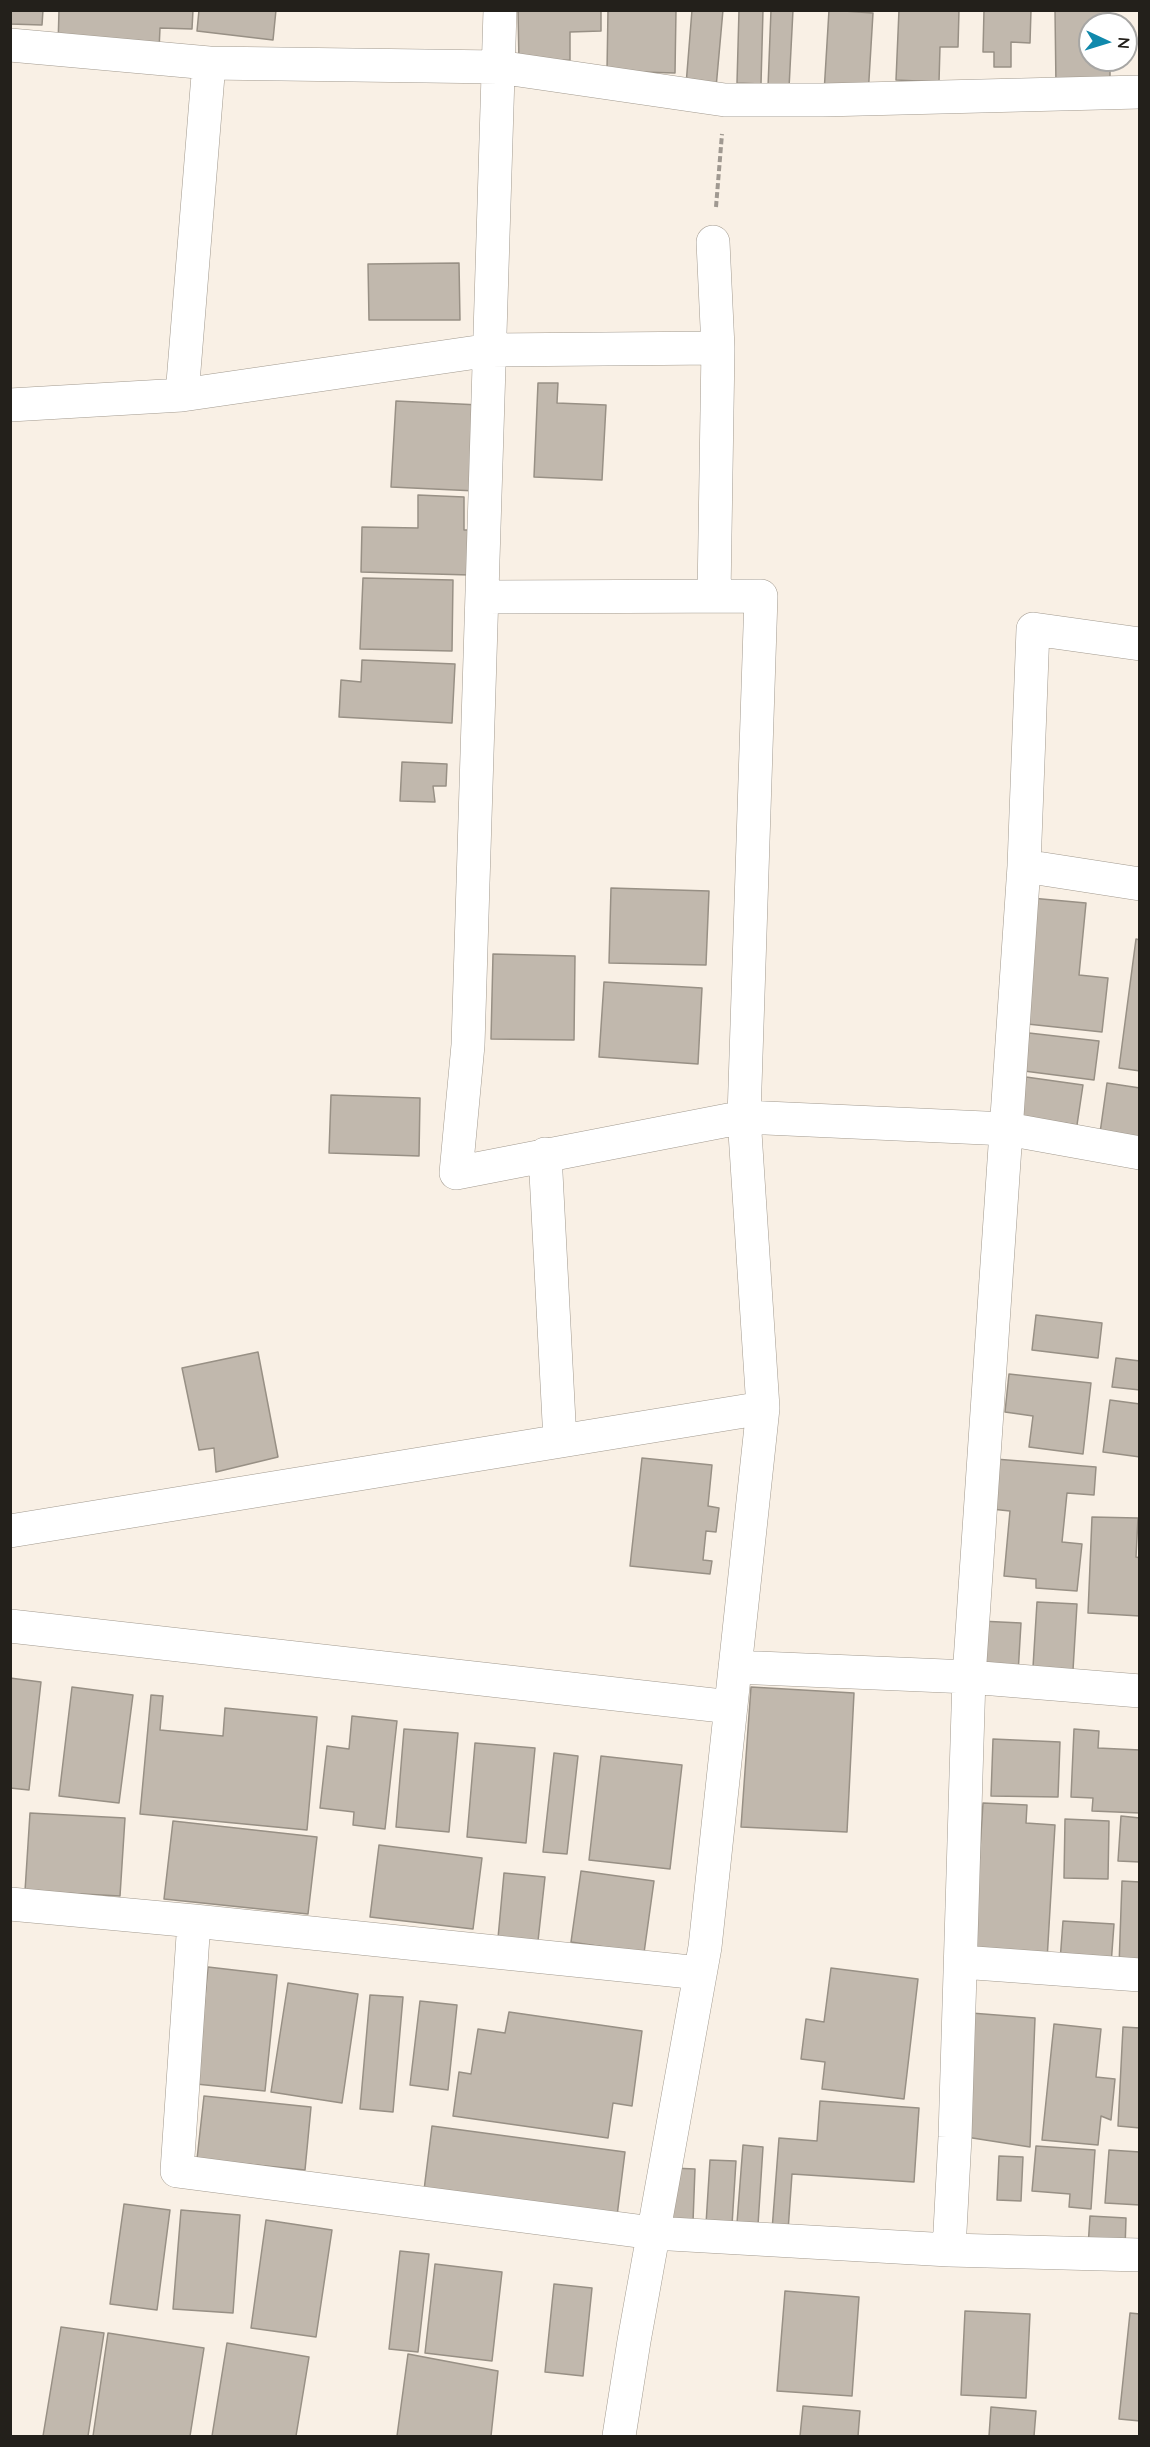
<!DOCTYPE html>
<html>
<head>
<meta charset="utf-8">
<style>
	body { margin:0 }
	#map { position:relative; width:1150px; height:2447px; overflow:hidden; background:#f9f0e5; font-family:Quicksand,sans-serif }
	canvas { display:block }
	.frame { position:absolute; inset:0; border:12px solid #23201b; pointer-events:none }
	.north { position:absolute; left:1078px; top:12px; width:60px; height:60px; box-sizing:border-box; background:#fff; border:2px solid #a7a6a4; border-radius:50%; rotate:94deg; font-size:16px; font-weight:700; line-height:24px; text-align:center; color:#23201b }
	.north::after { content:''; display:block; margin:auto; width:21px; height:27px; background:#1089ac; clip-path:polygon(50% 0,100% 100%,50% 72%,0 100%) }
</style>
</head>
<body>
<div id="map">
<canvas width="1150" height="2447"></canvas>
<div class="frame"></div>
<div class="north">N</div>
</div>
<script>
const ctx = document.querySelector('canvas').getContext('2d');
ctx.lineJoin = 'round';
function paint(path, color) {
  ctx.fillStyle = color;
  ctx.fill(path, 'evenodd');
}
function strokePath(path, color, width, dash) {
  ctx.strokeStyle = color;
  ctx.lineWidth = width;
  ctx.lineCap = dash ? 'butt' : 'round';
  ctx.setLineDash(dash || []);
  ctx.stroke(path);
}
const building = new Path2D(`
	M10,10h33l-1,15 -32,-1z
	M59,10h134l-1,19 -32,-1 -1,22 -101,-4z
	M199,10h77l-3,30 -76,-9z
	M518,10h83v21l-31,1v28l-51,2z
	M608,10h68l-1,63 -68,-2z
	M692,10h31l-7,78 -30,-3z
	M739,10h24l-2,74 -24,-1z
	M771,10h22l-4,78 -21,-1z
	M829,10l44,3 -5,83 -44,-3z
	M899,10h60l-1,37h-18l-1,35 -43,-2z
	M984,10h47l-1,33 -19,-1v25h-17v-15h-11z
	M1055,10h54v14h-19v36h20v27h-54z
	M459,263l1,57h-91l-1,-56z
	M538,383h20l-1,20 49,2 -4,75 -68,-3z
	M396,401l84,4 -4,86 -85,-4z
	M418,495l46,2v33h7l-1,45 -109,-3 1,-45 56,1z
	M363,578l90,2 -1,71 -92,-2z
	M362,660l93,4 -3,59 -113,-6 2,-37 20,2z
	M402,762l45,2 -1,22h-13l2,16 -35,-1z
	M611,888l98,3 -3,74 -97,-2z
	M1031,898l55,5 -7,72 29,3 -6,54 -84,-9z
	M1136,939l4,1v131l-21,-3z
	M493,954l82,2 -1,84 -83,-1z
	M604,982l98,6 -4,76 -99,-7z
	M1029,1033l70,8 -5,39 -70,-9z
	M1026,1077l57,8 -6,40 -57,-8z
	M1107,1083l33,5v58l-41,-6z
	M331,1095l89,3 -1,58 -90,-3z
	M1036,1315l66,8 -4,35 -66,-8z
	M258,1352l20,105 -62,15 -2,-24 -15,2 -17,-82z
	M1116,1358l24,3v29l-28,-3z
	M1009,1374l82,9 -8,71 -54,-7 4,-31 -28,-4z
	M1110,1400l30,4v53l-37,-5z
	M642,1458l70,7 -4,41 11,2 -3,24 -10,-1 -3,29 9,1 -2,13 -80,-8z
	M995,1459l101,8 -2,28 -27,-2 -5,49 20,2 -5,47 -41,-3v-9l-32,-3 6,-65 -19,-2z
	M1092,1517l46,1 -2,39 4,1v58l-52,-3z
	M1037,1602l40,2 -4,66 -40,-3z
	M980,1621l41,2 -3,51 -41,-2z
	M10,1678l31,4 -12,108 -19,-2z
	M72,1687l61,8 -14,108 -60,-7z
	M751,1687l103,6 -7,139 -106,-5z
	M151,1695l12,1 -3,34 63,6 2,-28 92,9 -10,113 -167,-16z
	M352,1716l45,5 -12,108 -32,-4 1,-13 -34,-4 7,-62 22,3z
	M404,1729l54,4 -9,99 -53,-5z
	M1074,1729l25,2 -1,17 42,2v63l-48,-2 1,-13 -22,-1z
	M993,1739l67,3 -2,55 -67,-1z
	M475,1743l60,5 -9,95 -59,-6z
	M554,1753l24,3 -11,98 -24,-2z
	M601,1756l81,9 -12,104 -81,-9z
	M983,1803l44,2 -1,18 29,2 -8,135 -74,-4z
	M30,1813l95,5 -5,78 -95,-5z
	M1121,1816l19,2v44l-22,-1z
	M1065,1819l44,2 -1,58 -44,-1z
	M173,1821l144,16 -9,77 -144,-15z
	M379,1845l103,13 -9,71 -103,-12z
	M581,1871l73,10 -10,72 -73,-11z
	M504,1873l41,4 -7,64 -40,-3z
	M1122,1881l18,1v86l-21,-2z
	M1063,1921l51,3 -3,41 -51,-4z
	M208,1967l69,8 -12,116 -69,-7z
	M831,1968l87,11 -14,120 -82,-10 3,-27 -24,-3 5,-40 18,3z
	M288,1983l70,11 -16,109 -71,-11z
	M370,1995l33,2 -10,115 -33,-3z
	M420,2001l37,4 -9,85 -38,-5z
	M509,2012l133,19 -10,75 -19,-3 -5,35 -155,-22 6,-44 12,2 7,-45 27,4z
	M971,2013l64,5 -5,129 -64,-10z
	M1054,2024l47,5 -5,48 19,2 -4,41 -10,-4 -3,29 -56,-5z
	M1123,2027l17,1v100l-22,-2z
	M204,2096l107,11 -6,63 -108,-11z
	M820,2101l99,7 -5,74 -122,-8 -4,57 -16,-1 7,-92 38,3z
	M432,2126l193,26 -8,64 -193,-26z
	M743,2145l20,2 -5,78 -21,-2z
	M1036,2146l59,4 -4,59 -22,-2 1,-13 -38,-3z
	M1109,2150l31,2v53l-35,-2z
	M999,2156l24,1 -2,44 -24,-1z
	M710,2160l26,1 -4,64 -26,-1z
	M672,2168l23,1 -2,53 -23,-2z
	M124,2204l46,6 -13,100 -47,-6z
	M181,2210l59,5 -7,98 -60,-4z
	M1090,2216l36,2 -1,31 -37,-2z
	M266,2220l66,10 -16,107 -65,-9z
	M400,2251l29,3 -11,98 -29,-3z
	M435,2264l67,8 -10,89 -67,-8z
	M554,2284l38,4 -9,88 -38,-4z
	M785,2291l74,6 -7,99 -75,-5z
	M965,2311l65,3 -4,84 -65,-3z
	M1130,2313l10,1v107l-21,-2z
	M61,2327l43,6 -16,103h-45z
	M108,2333l96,15 -14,88h-97z
	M227,2343l82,14 -13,79h-84z
	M408,2354l90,17 -7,65h-94z
	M803,2406l57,5 -2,25h-58z
	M991,2407l45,4 -2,25h-45z`);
const path = new Path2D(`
	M716,207l6,-73`);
const street = new Path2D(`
	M10,45l199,18 -27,332
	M209,63l289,4 227,33h98l317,-8
	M713,242l5,106 -4,248
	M10,405l172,-10 309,-45 227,-2
	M483,597l278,-1 -17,521 -288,56 12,-128 32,-1035
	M1024,866l9,-237 107,15
	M545,1154l15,287
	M763,1408l-19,-291 263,12 133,24
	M10,1531l753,-123 -58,539 -71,394 -15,95
	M10,1626l721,81
	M735,1667l234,10 171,14
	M10,1904l184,17 -17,250 476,62 296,17 6,-113 14,-460 55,-811 116,18
	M194,1921l506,52
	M961,1962l179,13
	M949,2250l191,5`);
paint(building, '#c1b8ad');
strokePath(building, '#989085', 1.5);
strokePath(street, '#a29a8f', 34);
strokePath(path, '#a09991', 4, [6, 3]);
strokePath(street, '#fff', 33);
</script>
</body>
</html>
